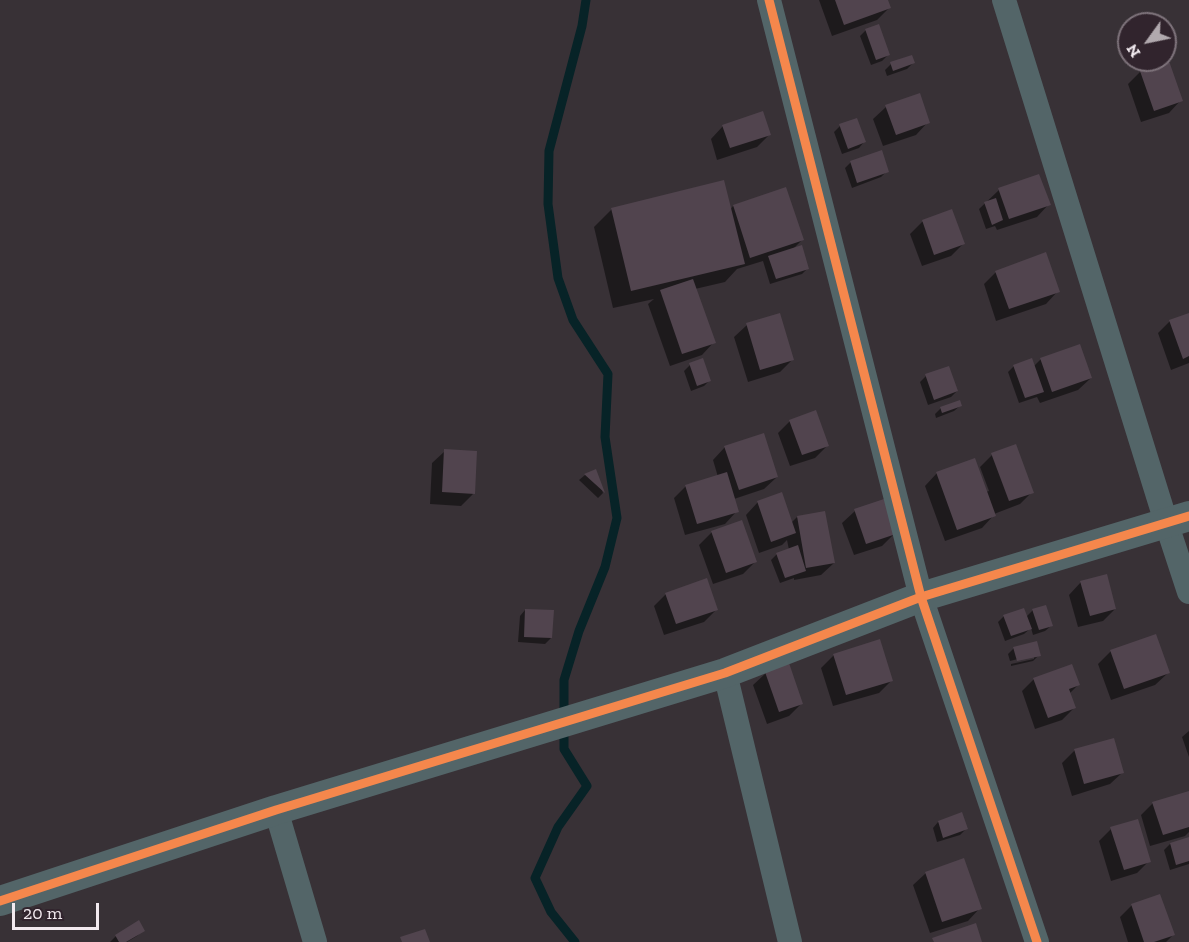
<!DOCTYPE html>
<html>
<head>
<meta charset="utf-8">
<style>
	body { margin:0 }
	#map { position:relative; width:1189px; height:942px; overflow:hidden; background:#383136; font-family:"Zilla Slab",serif }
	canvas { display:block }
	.north { position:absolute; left:1117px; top:12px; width:60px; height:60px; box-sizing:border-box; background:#31242d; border:2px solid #7e737b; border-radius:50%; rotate:237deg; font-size:16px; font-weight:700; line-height:24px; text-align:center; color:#f2eaef }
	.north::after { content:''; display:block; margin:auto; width:21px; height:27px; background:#b1a9ae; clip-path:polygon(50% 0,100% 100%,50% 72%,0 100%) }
	.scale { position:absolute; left:12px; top:903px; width:87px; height:27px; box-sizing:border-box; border:3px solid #f2eaef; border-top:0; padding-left:8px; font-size:18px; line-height:21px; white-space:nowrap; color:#f2eaef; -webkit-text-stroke:4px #31242d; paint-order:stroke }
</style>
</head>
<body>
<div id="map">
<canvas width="1189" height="942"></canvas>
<div class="north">N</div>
<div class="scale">20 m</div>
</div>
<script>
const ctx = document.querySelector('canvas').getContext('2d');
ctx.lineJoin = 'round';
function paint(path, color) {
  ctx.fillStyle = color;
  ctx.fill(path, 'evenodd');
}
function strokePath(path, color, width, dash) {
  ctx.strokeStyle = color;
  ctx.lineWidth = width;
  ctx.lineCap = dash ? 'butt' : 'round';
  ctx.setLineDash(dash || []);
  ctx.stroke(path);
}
const shadow = new Path2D(`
	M819,0h67l3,8 -12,12 -45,16z
	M866,30l22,25 -6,6 -11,4 -11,-29z
	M911,57l2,6 -6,6 -20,7 -2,-6 6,-6z
	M1140,72l41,28 -12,13 -28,9 -13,-38z
	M886,107l42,15 -12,13 -33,11 -10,-27z
	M723,126l46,9 -12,12 -40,13 -6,-21z
	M840,126l24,16 -5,6 -17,6 -8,-22z
	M851,162l36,9 -6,6 -29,11 -7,-20z
	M999,190l50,14 -12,13 -40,13 -2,-4 -9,3 -7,-20z
	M733,206l69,34 -10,10 16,18 -6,6 -32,10 -7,-23 -26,8 -12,13 -30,7 19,53 -12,13 -32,11 -22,-62 6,-5 -41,9 -19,-81 18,-18 118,1z
	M952,211l11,33 -12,12 -29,10 -12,-32 12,-12z
	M996,272l62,19 -12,13 -50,17 -12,-37z
	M1189,314v49l-18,7 -13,-37 12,-12z
	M779,315l13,45 -12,12 -32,10 -14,-45 13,-12z
	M1041,359l50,19 -13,12 -38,13 -3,-6 -18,6 -11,-31 6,-6 19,1z
	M690,365l19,16 -5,5 -13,5 -7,-20z
	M926,376l31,15 -6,6 -23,8 -8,-23z
	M960,406l-6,5 -18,7 -1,-4 6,-6z
	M790,421l37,25 -12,12 -25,8 -12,-33z
	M725,447l52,30 -13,12 -30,10 3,12 -12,13 -40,11 -11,-37 12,-12 32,-9 -5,-17z
	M445,451l28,43 -12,12 -31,-2 2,-41z
	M992,455l40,37 -12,12 -26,10v1l-12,13 -37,13 -20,-55 12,-13 49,19 3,-1 -9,-24z
	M595,471l8,22 -5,5 -19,-18 6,-5z
	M758,502l33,21 6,-6 37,46 -13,12 -27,5v-2l-14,5 -9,-23 6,-6 12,-4 -2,-10 -5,5 -23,8 -13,-38z
	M855,511l39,23 -12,12 -28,9 -12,-32z
	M712,532l43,30 -12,12 -30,10 -14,-39z
	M1081,582l34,27 -12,12 -25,6 -9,-32z
	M666,594l51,15 -13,13 -40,13 -10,-29z
	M525,610l26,28 -6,6 -27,-2 2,-26z
	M1033,610l18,16 -6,5 -12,4 -2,-7 -7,6 -19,7 -7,-19 6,-6 22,1z
	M1014,648l25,7 -6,6 -22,5v-2l23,-5v-4l-24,6 -2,-7z
	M1111,651l57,22 -13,12 -44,15 -13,-36z
	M834,655l57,26 -12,12 -46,13 -12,-38z
	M766,673l35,31 -12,12 -22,8 -14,-39z
	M1034,679l44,6 -9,9 5,14 -12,12 -27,9 -13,-38z
	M1189,731v26l-7,-20z
	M1075,750l48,22 -13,12 -38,12 -10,-33z
	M1189,798v34l-4,4 -35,10 -9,-31 12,-12z
	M938,822l28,7 -6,6 -23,7 -4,-14z
	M1111,829l38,32 -12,12 -26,8 -12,-40z
	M1189,839v25l-19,6 -6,-20 6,-6z
	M926,873l54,35 -12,13 -38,12 -17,-48z
	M1132,905l41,30 -7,7h-38l-8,-25z
	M143,930l-6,6 -10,6h-17l6,-6z`);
const stream = new Path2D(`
	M575,942l-24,-30 -16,-34 23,-51 29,-41 -23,-37v-69l15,-49 26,-64 12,-49 -12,-81 3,-63 -35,-54 -15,-42 -10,-74 1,-53 33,-125 4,-26`);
const building = new Path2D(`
	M835,0h53l3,8 -47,17z
	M879,24l11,31 -14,5 -11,-31z
	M912,55l3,8 -22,8 -3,-9z
	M1169,61l14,40 -29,10 -14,-40z
	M920,93l10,30 -34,12 -11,-30z
	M763,111l8,24 -41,13 -8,-23z
	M857,118l9,24 -18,7 -9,-25z
	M882,150l7,22 -32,11 -7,-22z
	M1039,174l12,31 -42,14 -11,-31z
	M724,180l21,84 -114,27 -20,-83z
	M786,187l18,53 -54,18 -17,-53z
	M996,198l7,22 -11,5 -8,-23z
	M952,209l13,35 -31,11 -12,-35z
	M802,245l7,24 -33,10 -8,-23z
	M1046,252l14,40 -51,17 -14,-38z
	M693,279l23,64 -34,11 -22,-64z
	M780,313l14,47 -34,10 -14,-47z
	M1189,313v43l-6,3 -14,-39z
	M1080,344l12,34 -40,14 -12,-34z
	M703,358l8,23 -14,5 -8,-23z
	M1032,358l12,34 -19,6 -12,-33z
	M949,366l9,25 -24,9 -9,-26z
	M960,400l2,6 -20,7 -2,-6z
	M816,410l13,36 -27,9 -13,-35z
	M764,433l14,44 -39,13 -15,-44z
	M1016,444l18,49 -25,8 -18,-48z
	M444,449l33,2 -2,43 -33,-2z
	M975,458l21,58 -39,14 -21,-58z
	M596,469l9,24 -21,-19z
	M727,472l12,40 -42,12 -12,-39z
	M782,492l14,41 -25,9 -14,-41z
	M884,499l12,35 -30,10 -12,-35z
	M825,511l10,52 -29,5 -9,-52z
	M742,520l15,42 -31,11 -15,-42z
	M798,545l8,26 -21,7 -9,-25z
	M1107,574l9,35 -26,7 -10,-35z
	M707,578l11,32 -42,14 -11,-31z
	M1046,605l7,21 -14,4 -7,-21z
	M1024,608l8,21 -21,7 -8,-21z
	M525,609l29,1 -2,28 -28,-1z
	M1156,634l14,39 -46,16 -14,-39z
	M880,639l13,42 -47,14 -13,-41z
	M1037,641l4,15 -24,5 -4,-14z
	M789,663l14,41 -24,8 -14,-40z
	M1072,664l8,21 -11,4 7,19 -28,10 -15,-40z
	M1114,738l10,35 -40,11 -10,-35z
	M1189,791v36l-26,8 -11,-33z
	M962,812l6,17 -25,9 -5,-17z
	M1138,819l13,43 -27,8 -14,-43z
	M1189,837v24l-13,4 -6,-22z
	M964,858l18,51 -40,13 -17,-50z
	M1160,894l15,41 -21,7h-10l-13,-38z
	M139,920l6,11 -19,11h-7l-4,-7z
	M976,923l6,19h-48l-2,-4z
	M425,929l5,13h-28l-2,-5z`);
const minor = new Path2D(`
	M769,0l152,597 116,345
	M1004,0l162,522 23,70
	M725,673l65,269
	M276,810l39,132`);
const tertiary = new Path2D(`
	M0,901l276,-91 449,-137 196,-76 268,-81`);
const cycleway = new Path2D(`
	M769,0l152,597 116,345
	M0,901l276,-91 449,-137 196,-76 268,-81`);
paint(shadow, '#0007');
strokePath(stream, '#072327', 9);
paint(building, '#51444e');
strokePath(minor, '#536568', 24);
strokePath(tertiary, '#536568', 30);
strokePath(cycleway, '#f5874c', 9);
</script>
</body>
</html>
